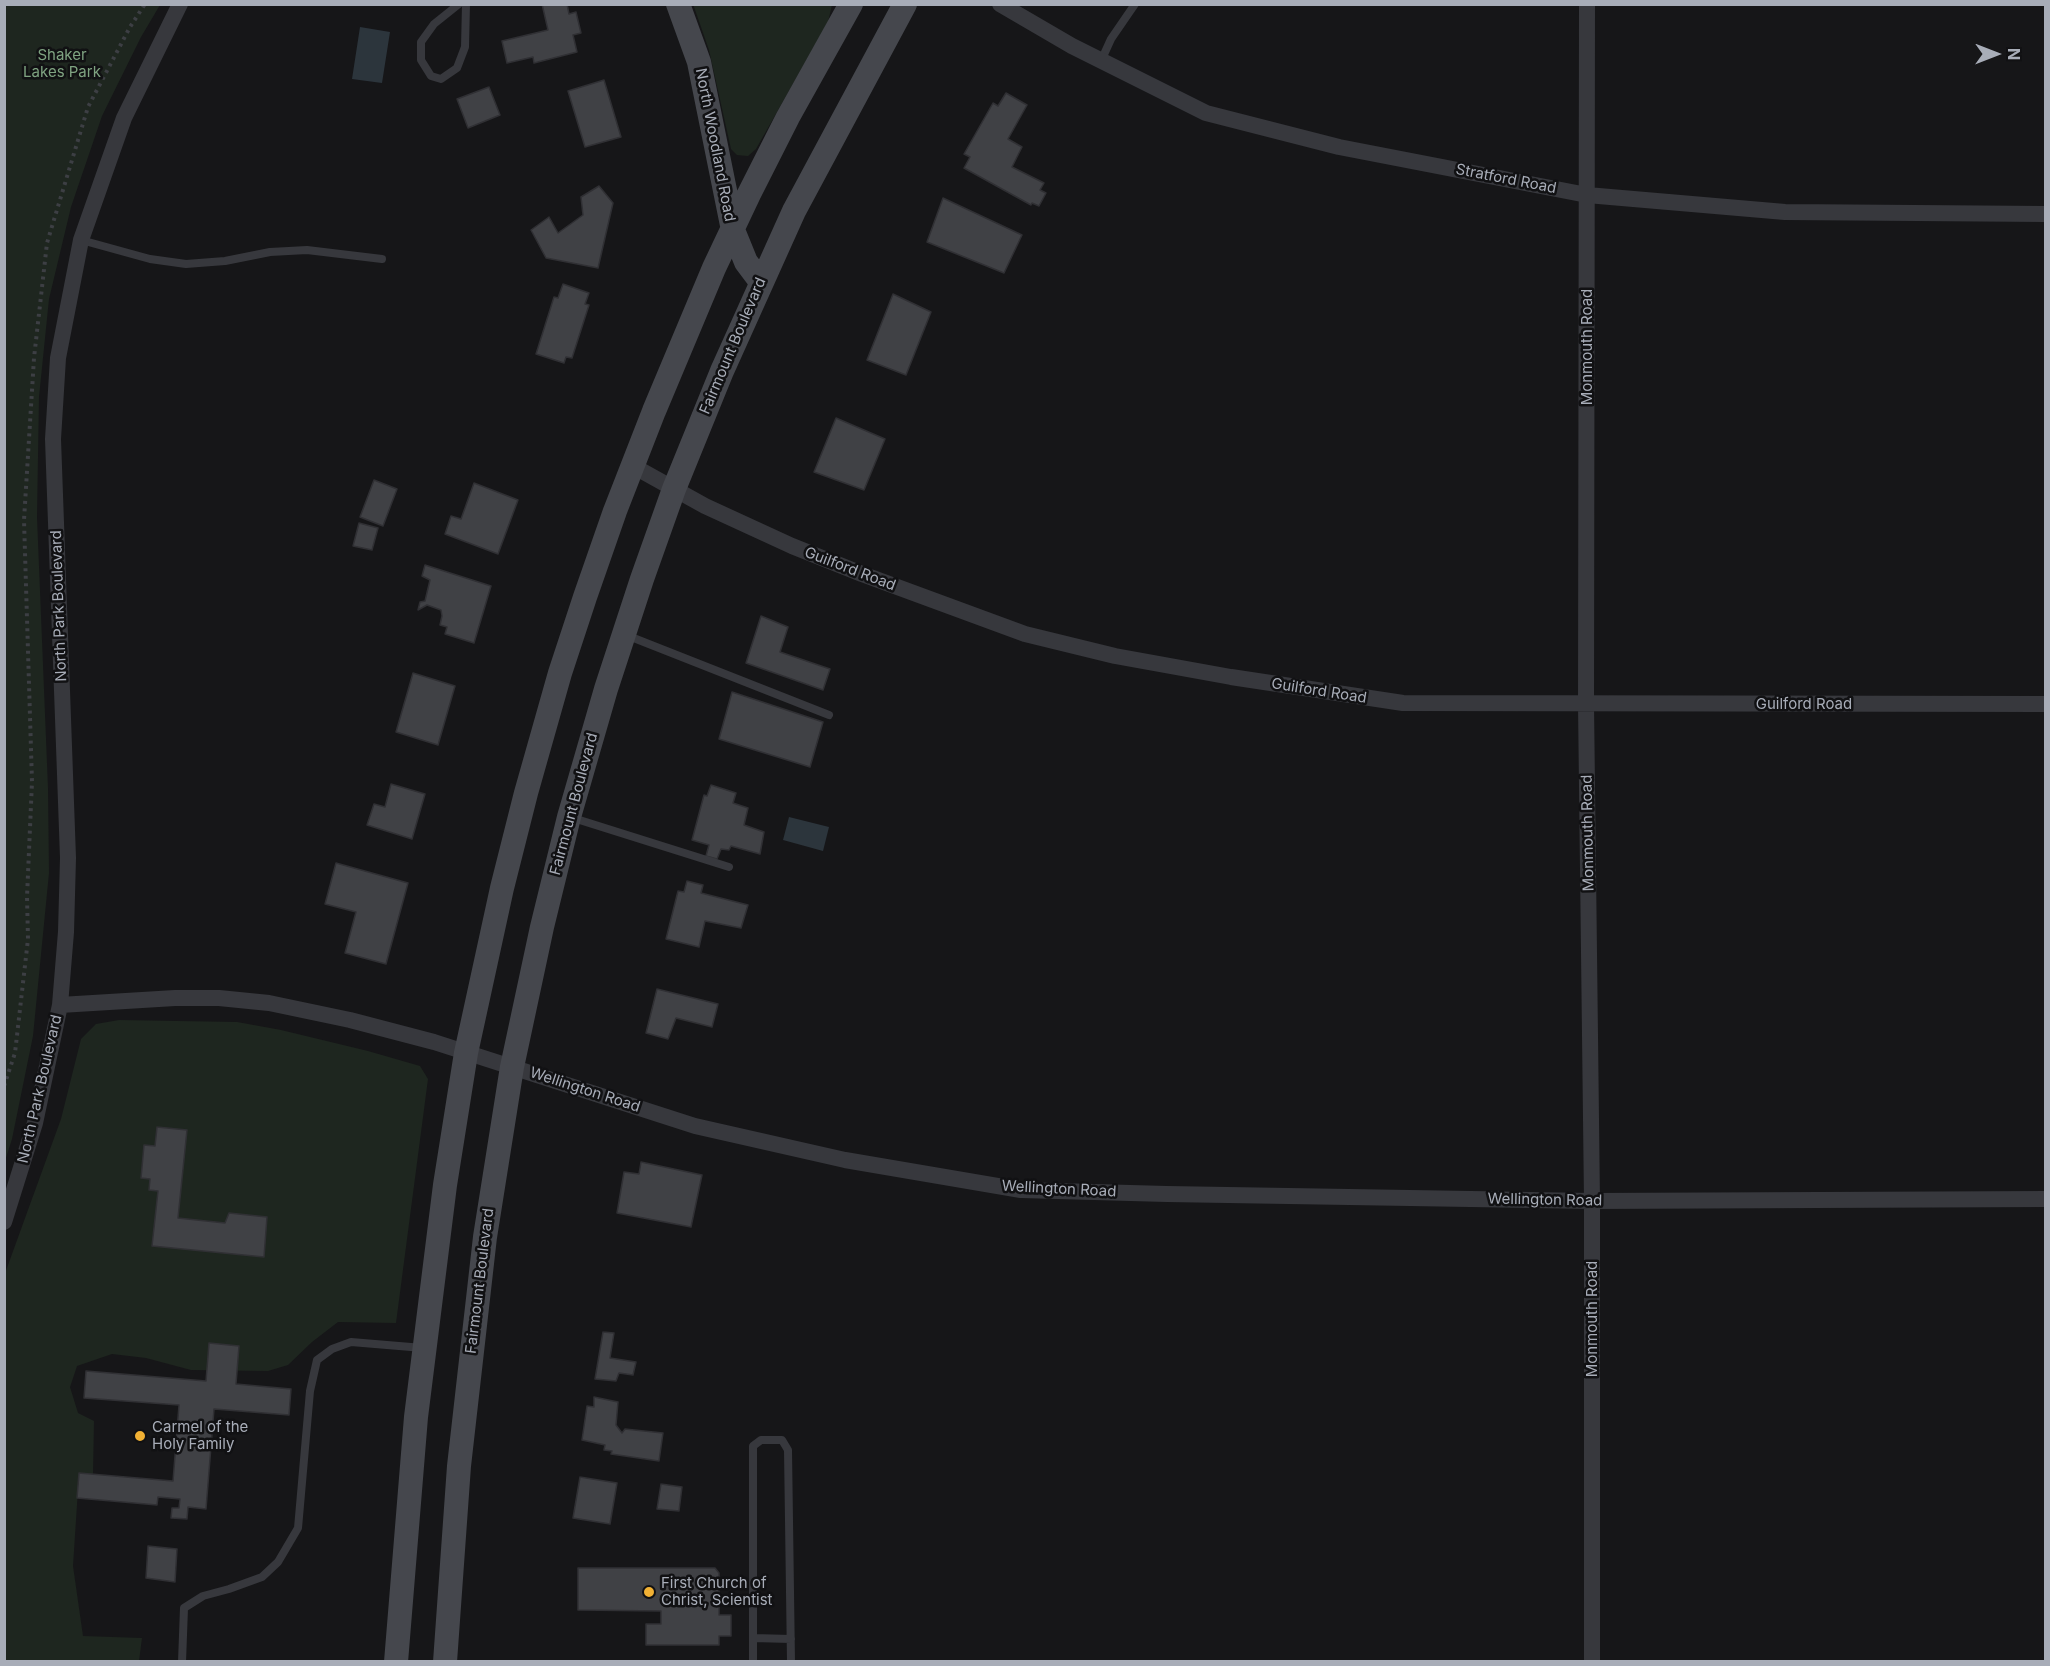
<!DOCTYPE html>
<style>
body{margin:0}
#map{position:relative;width:2050px;height:1666px;overflow:hidden;background:#161618;font-family:Inter,sans-serif}
canvas{display:block}
.frame{position:absolute;inset:0;border:6px solid #a8adb8;pointer-events:none}
.north{position:absolute;left:1966px;top:24px;width:60px;height:60px;-webkit-text-stroke:4px #111113;paint-order:stroke;rotate:90deg;font-size:16px;font-weight:700;line-height:24px;text-align:center;color:#a8adb8}
.north::after{content:'';display:block;margin:auto;width:21px;height:27px;background:#a8adb8;clip-path:polygon(50% 0,100% 100%,50% 72%,0 100%)}
</style>
<div id="map">
<canvas width="2050" height="1666"></canvas>
<div class="frame"></div>
<div class="north">N</div>
</div>
<script>
const ctx = document.querySelector('canvas').getContext('2d');
ctx.lineJoin = 'round';
function fillPath(path, color) { ctx.fillStyle = color; ctx.fill(path, 'evenodd'); }
const shape = rows => new Path2D(rows.map(r => 'M' + r).join(''));
function strokePath(path, color, width, dash) { ctx.strokeStyle = color; ctx.lineWidth = width; ctx.lineCap = dash ? 'butt' : 'round'; ctx.setLineDash(dash || []); ctx.stroke(path); }
function write(font, color, halo, rows, align = 'center') {
  ctx.font = font + ' Inter,sans-serif'; ctx.lineWidth = 5; ctx.setLineDash([]); ctx.textBaseline = 'middle'; ctx.strokeStyle = halo; ctx.fillStyle = color; for (const [text, x, y, turn = 0] of rows) {
    ctx.save(); ctx.translate(x, y); ctx.rotate((+turn || 0) * Math.PI / 180); ctx.textAlign = isNaN(turn) ? turn : align; if (halo) ctx.strokeText(text, 0, 0); ctx.fillText(text, 0, 0); ctx.restore();
  }
}
const green = shape([
 [5,4,160,5,141,37,102,116,71,207,49,299,39,397,37,517,48,788,49,873,33,1036,12,1139,5,1161],
 [693,4,832,5,828,22,756,149,748,156,737,155,731,149,709,50],
 [119,1020,237,1022,281,1030,368,1051,420,1066,428,1079,396,1323,338,1322,312,1342,288,1365,268,1371,191,1370,146,1358,112,1354,77,1366,70,1387,78,1413,94,1421,93,1475,79,1474,73,1566,83,1636,142,1638,139,1661,5,1661,4,1276,61,1119,81,1039,96,1024]
]);
const water = shape([
 [360,27,390,32,382,83,352,79],
 [789,817,829,827,823,851,783,840]
]);
const building = shape([
 [542,4,567,4,569,14,576,12,581,33,573,35,577,52,534,63,533,57,507,63,502,41,548,30,542,4],
 [604,80,621,137,585,147,568,91,604,80],
 [489,87,500,115,468,128,457,99,489,87],
 [1006,93,1027,105,1008,139,1022,147,1012,167,1044,183,1040,190,1046,193,1039,206,1032,203,1031,205,964,168,970,157,964,154,993,103,998,106,1006,93],
 [599,186,613,203,598,268,546,258,531,230,549,217,558,233,583,215,581,197,599,186],
 [943,198,1022,235,1004,273,927,242,943,198],
 [563,284,589,293,585,304,589,305,572,358,566,357,564,363,536,354,554,297,558,298,563,284],
 [893,294,931,312,906,375,867,360,893,294],
 [836,418,885,439,864,490,814,472,836,418],
 [374,480,397,489,383,526,360,517,374,480],
 [474,483,518,500,498,554,445,534,451,516,461,519,474,483],
 [359,523,378,528,372,550,353,546,359,523],
 [425,565,491,586,474,643,445,634,447,627,440,625,442,616,441,610,427,605,418,610,420,602,425,601,430,580,422,576,425,565],
 [761,616,788,627,780,652,830,669,823,690,746,663,761,616],
 [413,673,455,686,438,745,396,732,413,673],
 [732,692,823,722,810,767,719,739,732,692],
 [391,784,425,794,412,839,367,825,374,804,385,807,391,784],
 [711,785,736,793,733,803,748,808,744,825,764,832,760,854,731,846,729,850,721,849,717,859,706,856,709,845,692,840,704,795,707,796,711,785],
 [336,863,408,883,386,964,345,953,356,912,325,904,336,863],
 [687,881,703,885,701,893,748,905,741,928,705,921,699,947,666,939,678,891,684,892,687,881],
 [657,989,718,1004,712,1027,676,1018,668,1039,646,1033,657,989],
 [157,1127,187,1130,178,1218,225,1223,229,1213,267,1217,264,1257,152,1246,158,1191,149,1190,150,1179,141,1178,144,1145,155,1146,157,1127],
 [641,1162,702,1175,691,1227,617,1213,624,1172,639,1174,641,1162],
 [603,1332,614,1333,610,1358,636,1362,633,1375,619,1373,616,1381,595,1379,603,1332],
 [209,1343,239,1346,236,1384,291,1389,289,1415,214,1409,206,1509,188,1507,187,1519,171,1518,172,1508,179,1508,180,1499,158,1497,157,1505,77,1498,79,1473,173,1481,179,1405,84,1398,86,1371,206,1381,209,1343],
 [594,1397,618,1402,616,1425,622,1433,625,1429,663,1433,659,1461,611,1454,612,1451,604,1450,605,1445,582,1440,587,1406,594,1407,594,1397],
 [580,1477,617,1483,610,1524,573,1518,580,1477],
 [661,1484,682,1487,679,1511,657,1509,661,1484],
 [148,1546,177,1549,175,1582,146,1578,148,1546],
 [578,1568,715,1568,719,1573,719,1615,731,1615,731,1636,719,1636,719,1645,646,1645,646,1624,661,1624,661,1611,578,1610,578,1568]
]);
const path = shape([
 [4,1086,15,1053,28,939,27,897,32,782,24,520,34,358,47,243,88,107,130,27,145,4]
]);
const service = shape([
 [459,4,434,24,421,42,421,60,431,76,441,79,457,68,465,47,466,4],
 [1101,61,1111,39,1135,4],
 [81,240,150,259,186,264,225,261,270,252,307,250,382,259],
 [626,635,829,715],
 [570,817,729,867],
 [753,1638,791,1639],
 [182,1662,184,1608,203,1596,229,1589,262,1577,278,1562,298,1528,310,1391,317,1360,332,1349,351,1342,423,1348],
 [753,1662,753,1446,761,1440,782,1440,788,1450,791,1662]
]);
const minor = shape([
 [1000,4,1072,46,1206,113,1339,147,1587,195,1785,212,2046,214],
 [1587,4,1586,704,1592,1201,1592,1662],
 [633,466,705,506,792,546,862,574,1025,634,1115,656,1231,677,1403,703,2046,704],
 [60,1005,175,998,219,998,269,1003,350,1020,434,1042,695,1126,845,1160,1021,1190,1167,1194,1592,1201,2046,1199],
 [4,1222,35,1123,60,1005,66,932,68,858,53,439,58,358,81,240,124,118,180,4]
]);
const secondary = shape([
 [678,4,699,62,733,230,746,262,761,282],
 [396,1662,416,1417,445,1185,466,1053,502,888,526,793,560,673,585,597,615,511,654,411,714,268,749,194,788,117,851,4],
 [445,1662,459,1466,485,1237,512,1067,542,927,569,817,606,689,642,579,674,489,722,371,794,211,905,4]
]);
const markers = [
 [140,1436,6,"#f2b134"],
 [649,1592,6,"#f2b134"]
];
const parkNames = [
 ["Shaker",62,55],
 ["Lakes Park",62,72]
];
const streetNames = [
 ["North Woodland Road",715,145,79],
 ["Stratford Road",1506,179,11],
 ["Fairmount Boulevard",733,346,-67],
 ["Monmouth Road",1587,347,-90],
 ["Guilford Road",850,569,21],
 ["North Park Boulevard",59,606,-92],
 ["Guilford Road",1319,691,9],
 ["Guilford Road",1804,704],
 ["Fairmount Boulevard",574,804,-75],
 ["Monmouth Road",1588,833,-91],
 ["North Park Boulevard",40,1089,-77],
 ["Wellington Road",585,1090,18],
 ["Wellington Road",1059,1189,3],
 ["Wellington Road",1545,1200,1],
 ["Fairmount Boulevard",480,1281,-83],
 ["Monmouth Road",1592,1319,-90]
];
const poiNames = [
 ["Carmel of the",152,1427],
 ["Holy Family",152,1444],
 ["First Church of",661,1583],
 ["Christ, Scientist",661,1600]
];
fillPath(green, '#1e261f');
fillPath(water, '#2c353c');
fillPath(building, '#404145');
strokePath(building, '#303034', 1.5);
strokePath(path, '#3d3f44', 4, [3, 4.5]);
strokePath(service, '#37383d', 8);
strokePath(minor, '#37383d', 16);
strokePath(secondary, '#45474d', 24);
for (const [x, y, r, color] of markers) { const dot = new Path2D(); dot.arc(x, y, r, 0, 2 * Math.PI); ctx.fillStyle = color; ctx.fill(dot); strokePath(dot, '#111113', 2); }
write('15px', '#7fa381', '#111113', parkNames);
write('15px', '#a8adb8', '#111113', streetNames);
write('15px', '#a8adb8', '#111113', poiNames, 'left');
</script>
